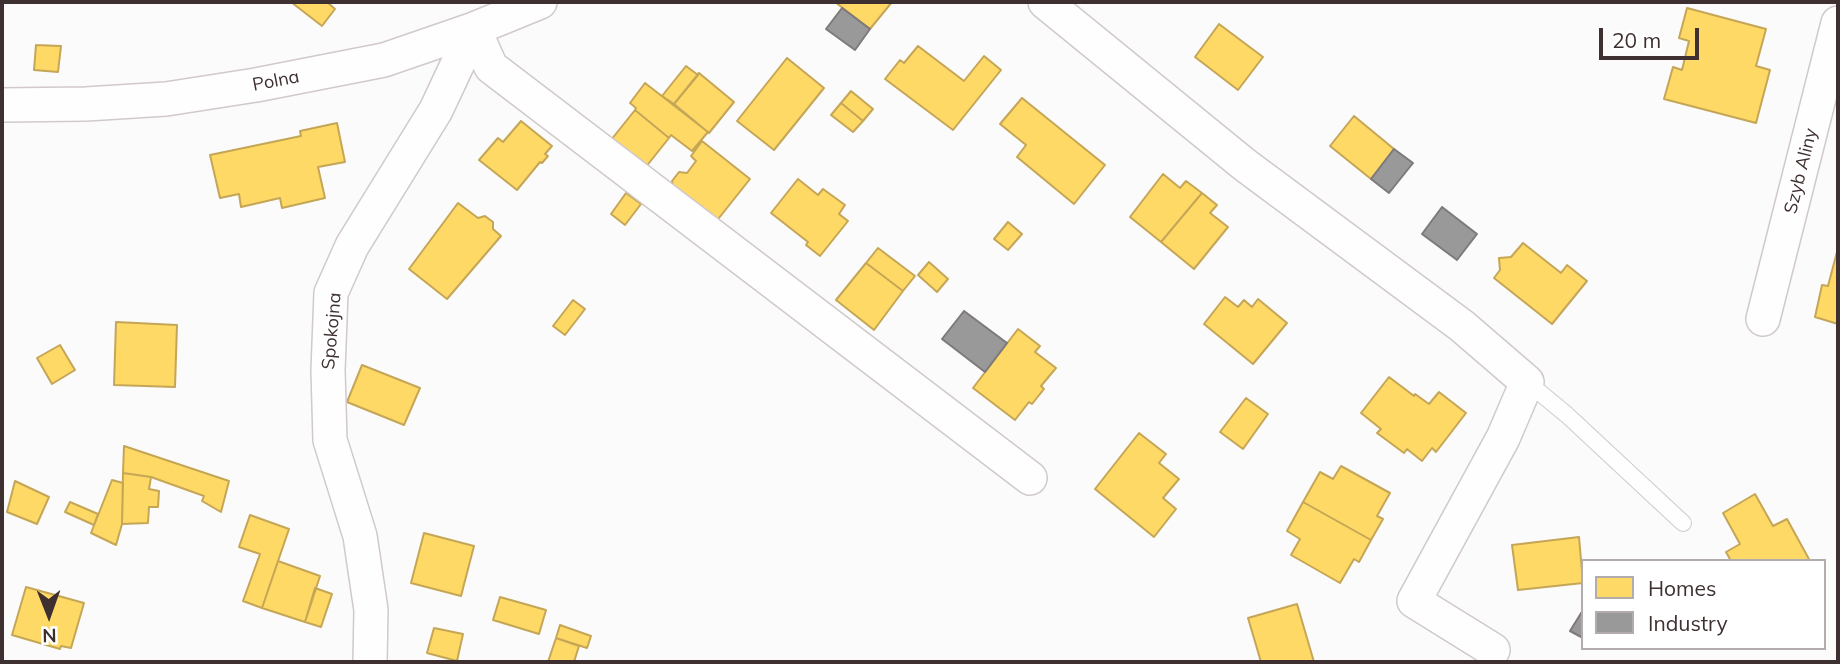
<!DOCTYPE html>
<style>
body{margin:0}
#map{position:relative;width:1840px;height:664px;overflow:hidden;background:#fbfbfb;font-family:Mulish,sans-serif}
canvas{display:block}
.frame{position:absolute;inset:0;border:4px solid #3e2f30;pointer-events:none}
.legend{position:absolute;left:1581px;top:559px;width:245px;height:91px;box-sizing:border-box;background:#fff;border:2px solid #b2acac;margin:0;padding:9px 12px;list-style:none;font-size:21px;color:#3e2f30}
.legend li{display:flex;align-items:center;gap:14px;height:35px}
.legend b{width:35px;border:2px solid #b2acac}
.north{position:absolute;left:14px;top:580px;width:70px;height:70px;-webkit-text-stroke:5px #fff;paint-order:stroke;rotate:179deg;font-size:19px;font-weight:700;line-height:28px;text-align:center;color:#3e2f30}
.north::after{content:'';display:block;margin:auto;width:24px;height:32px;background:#3e2f30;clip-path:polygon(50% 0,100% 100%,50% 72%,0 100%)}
.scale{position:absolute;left:1599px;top:28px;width:100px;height:32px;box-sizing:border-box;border:4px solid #3e2f30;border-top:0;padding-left:9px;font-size:21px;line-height:24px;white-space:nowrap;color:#3e2f30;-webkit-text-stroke:5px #fff;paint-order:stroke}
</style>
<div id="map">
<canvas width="1840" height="664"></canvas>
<div class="frame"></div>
<ul class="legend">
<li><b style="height:19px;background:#ffd966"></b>Homes</li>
<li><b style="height:19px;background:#999"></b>Industry</li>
</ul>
<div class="north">N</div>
<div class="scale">20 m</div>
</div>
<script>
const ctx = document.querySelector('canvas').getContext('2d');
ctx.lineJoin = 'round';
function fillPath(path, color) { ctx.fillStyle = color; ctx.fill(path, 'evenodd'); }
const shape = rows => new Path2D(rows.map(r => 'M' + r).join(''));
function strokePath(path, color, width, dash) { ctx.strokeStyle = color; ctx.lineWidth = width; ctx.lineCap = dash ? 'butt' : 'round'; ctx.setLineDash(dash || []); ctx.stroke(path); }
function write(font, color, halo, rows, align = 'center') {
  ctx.font = font + ' Mulish,sans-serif'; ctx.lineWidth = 7; ctx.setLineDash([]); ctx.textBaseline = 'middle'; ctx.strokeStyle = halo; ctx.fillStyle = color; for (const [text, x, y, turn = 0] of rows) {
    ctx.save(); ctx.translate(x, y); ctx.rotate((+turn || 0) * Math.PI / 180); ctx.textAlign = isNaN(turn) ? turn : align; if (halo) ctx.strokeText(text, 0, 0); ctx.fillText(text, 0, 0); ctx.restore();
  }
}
const homes = shape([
 [291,2,327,2,335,9,322,26,291,2],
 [835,2,892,2,870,29,835,2],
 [1687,8,1766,29,1756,66,1770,70,1756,123,1664,99,1673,67,1682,70,1689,41,1679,38,1687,8],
 [1219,24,1263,57,1238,90,1195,57,1219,24],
 [36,45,61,46,58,72,34,70,36,45],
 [918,46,964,81,984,56,1001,70,953,130,885,79,900,60,904,63,918,46],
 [787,58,824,88,774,150,737,121,787,58],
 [686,66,698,75,674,104,662,96,686,66],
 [699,73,734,102,709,133,674,104,699,73],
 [645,83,708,132,692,151,671,135,669,138,635,110,636,108,630,103,645,83],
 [851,91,873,109,863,121,841,103,851,91],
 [1022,98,1105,165,1074,204,1017,157,1026,145,1000,124,1022,98],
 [841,103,863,121,853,132,831,115,841,103],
 [635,110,669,138,645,168,611,140,635,110],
 [1354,116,1394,149,1371,179,1330,146,1354,116],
 [521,121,552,146,545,154,548,156,542,163,540,162,517,190,479,160,498,138,503,142,521,121],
 [337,123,345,162,318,167,325,198,282,208,280,198,241,207,239,194,220,198,210,155,301,136,300,131,337,123],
 [702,141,750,179,715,223,674,191,672,181,679,172,687,173,696,161,691,156,702,141],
 [1163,174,1180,188,1186,181,1202,193,1161,242,1130,217,1163,174],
 [798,179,818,195,823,189,845,205,839,214,848,221,820,256,806,245,808,242,771,213,798,179],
 [626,193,641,204,625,225,611,214,626,193],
 [1202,193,1217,205,1210,213,1228,227,1194,269,1161,242,1202,193],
 [458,203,478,218,485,216,493,222,493,229,501,236,447,299,409,269,458,203],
 [1008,222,1022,234,1008,250,994,239,1008,222],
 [1523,243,1561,273,1567,265,1587,281,1552,324,1494,278,1500,270,1499,258,1511,257,1523,243],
 [878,248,915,276,903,291,866,263,878,248],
 [1838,248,1838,324,1815,317,1822,285,1828,286,1838,248],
 [929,262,948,279,937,292,918,275,929,262],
 [866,263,903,291,874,330,836,300,866,263],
 [1225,297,1238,307,1244,300,1252,307,1258,299,1287,323,1253,364,1204,324,1225,297],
 [573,300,585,309,565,335,553,326,573,300],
 [116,322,177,325,175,387,114,385,116,322],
 [1018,329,1040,346,1035,352,1056,368,1041,386,1044,389,1032,404,1029,402,1015,420,973,388,1018,329],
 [60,345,75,370,52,384,37,358,60,345],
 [362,365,420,388,404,425,347,402,362,365],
 [1389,377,1414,396,1415,394,1429,404,1439,392,1466,413,1436,452,1432,448,1422,461,1407,449,1404,453,1377,433,1381,429,1361,413,1389,377],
 [1246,398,1268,414,1243,449,1220,432,1246,398],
 [1139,433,1166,454,1159,463,1179,479,1163,498,1176,509,1154,537,1095,489,1139,433],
 [124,446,229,481,221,512,202,501,204,496,151,477,123,473,124,446],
 [1341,466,1390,493,1377,516,1383,519,1371,540,1303,502,1320,472,1333,479,1341,466],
 [123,473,151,477,149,489,159,491,158,507,149,507,148,523,122,524,123,473],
 [112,480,123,483,122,524,116,545,91,533,112,480],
 [15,481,49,497,37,524,7,512,15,481],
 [1755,494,1773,526,1787,519,1810,561,1731,561,1726,552,1740,544,1723,513,1755,494],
 [70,502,98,514,94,525,65,512,70,502],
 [1303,502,1371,540,1359,562,1354,559,1340,583,1291,555,1300,539,1287,531,1303,502],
 [250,515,289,529,262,608,243,601,260,554,239,547,250,515],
 [424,533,474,546,461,596,411,583,424,533],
 [1579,537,1583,583,1518,590,1512,545,1579,537],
 [278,561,320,576,305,622,262,608,278,561],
 [26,587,84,603,71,648,61,646,60,649,12,635,26,587],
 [315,588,332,594,321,627,305,622,315,588],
 [500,597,546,610,539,634,493,620,500,597],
 [1297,604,1314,662,1261,662,1248,618,1297,604],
 [560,625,591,636,587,648,556,638,560,625],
 [434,628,463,634,457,661,427,653,434,628],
 [556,638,579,646,574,662,548,662,556,638]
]);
const industry = shape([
 [842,8,870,29,855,50,826,29,842,8],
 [1394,149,1413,163,1389,193,1371,179,1394,149],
 [1442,207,1477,234,1457,260,1422,234,1442,207],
 [964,311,1007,343,985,372,942,339,964,311],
 [1583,610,1583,638,1570,631,1583,610]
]);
const lane = shape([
 [1527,382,1567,415,1683,523]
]);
const street = shape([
 [1045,2,1245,165,1462,326,1527,382,1503,438,1414,601,1493,650],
 [474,29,491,67,1030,478],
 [2,105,86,104,166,99,256,85,384,60,474,29,540,2],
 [1763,319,1838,23],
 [370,662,371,610,360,536,330,440,328,370,331,293,352,246,436,110,474,29]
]);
const streetNames = [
 ["Polna",276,81,-11],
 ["Szyb Aliny",1801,171,-76],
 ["Spokojna",332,331,-85]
];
fillPath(homes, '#ffd966');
strokePath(homes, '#c5a656', 2);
fillPath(industry, '#999');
strokePath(industry, '#7e797a', 2);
strokePath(lane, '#d1c9ca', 18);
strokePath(street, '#d1c9ca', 36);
strokePath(lane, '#fefefe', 16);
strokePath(street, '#fefefe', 33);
write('18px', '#3e2f30', '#fff', streetNames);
</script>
